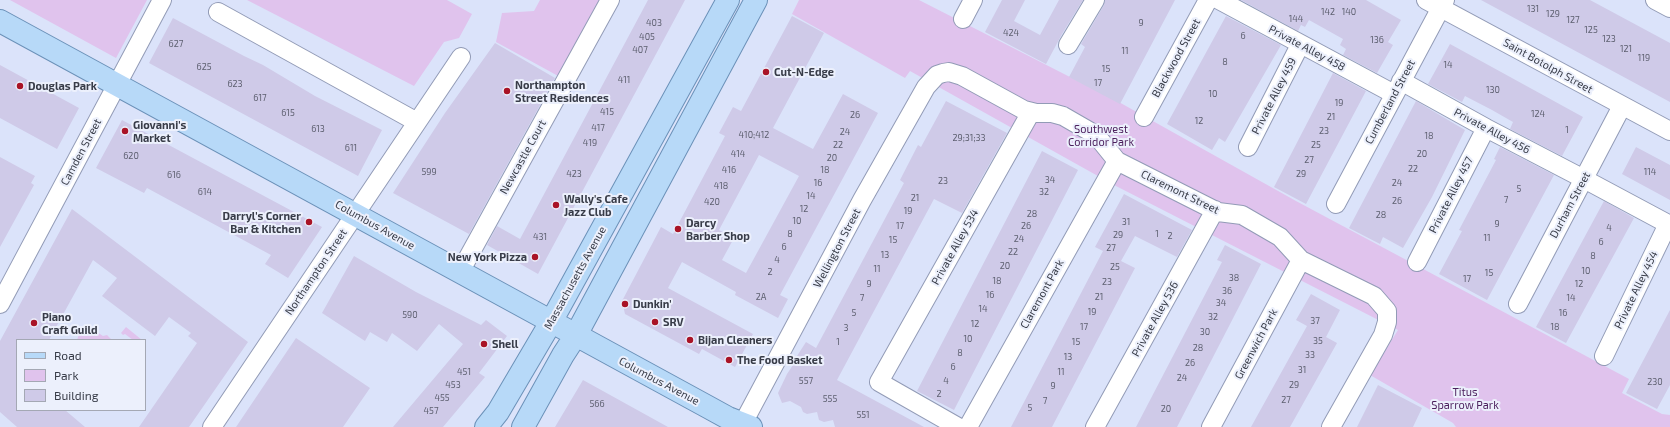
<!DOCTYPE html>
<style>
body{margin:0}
#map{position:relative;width:1670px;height:427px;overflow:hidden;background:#dbe3fa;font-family:"Exo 2",sans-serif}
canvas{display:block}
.legend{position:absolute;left:16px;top:339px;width:130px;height:72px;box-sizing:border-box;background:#ecf0fc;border:1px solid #a4a8b4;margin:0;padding:5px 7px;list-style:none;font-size:12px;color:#383c48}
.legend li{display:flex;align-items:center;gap:8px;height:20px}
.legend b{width:20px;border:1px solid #a4a8b4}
</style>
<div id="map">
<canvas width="1670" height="427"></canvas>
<ul class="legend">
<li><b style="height:5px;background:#b7d9f8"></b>Road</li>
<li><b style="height:11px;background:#e0c3ed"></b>Park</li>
<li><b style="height:11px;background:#cfcae8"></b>Building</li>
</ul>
</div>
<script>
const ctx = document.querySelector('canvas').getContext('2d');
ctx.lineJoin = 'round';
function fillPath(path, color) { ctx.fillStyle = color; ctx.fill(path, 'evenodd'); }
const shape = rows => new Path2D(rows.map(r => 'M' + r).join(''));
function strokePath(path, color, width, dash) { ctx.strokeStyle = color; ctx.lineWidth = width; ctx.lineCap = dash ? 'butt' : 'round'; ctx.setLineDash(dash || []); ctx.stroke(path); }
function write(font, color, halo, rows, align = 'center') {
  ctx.font = font + ' "Exo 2",sans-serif'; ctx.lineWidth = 4; ctx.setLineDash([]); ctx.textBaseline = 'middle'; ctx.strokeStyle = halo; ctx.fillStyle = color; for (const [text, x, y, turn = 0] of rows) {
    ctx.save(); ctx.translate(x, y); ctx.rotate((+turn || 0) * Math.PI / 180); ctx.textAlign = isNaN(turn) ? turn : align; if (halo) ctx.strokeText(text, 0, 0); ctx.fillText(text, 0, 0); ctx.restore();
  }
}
const green = shape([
 [10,0,147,0,116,58],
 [247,0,447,0,472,14,459,38,444,42,414,86],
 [540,0,603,0,560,77,496,42,502,13,534,11],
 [799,0,919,0,1117,101,1296,201,1629,379,1622,393,1662,414,1670,415,1670,427,1456,427,1453,423,1370,375,1398,330,1114,185,910,71,905,78,792,14],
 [126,327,142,340,133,340,125,334,123,335,121,333],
 [82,328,86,328,93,333,94,330,103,336,107,335,112,340,77,340,80,331]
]);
const building = shape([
 [648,0,685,0,538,274,487,245,497,226,520,239],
 [1002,0,1025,0,1014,21,1040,35,1059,0,1083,0,1062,34,1046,64,985,32],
 [1105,0,1175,0,1120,104,1069,77,1085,47,1081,44,1104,5],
 [1241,0,1366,0,1401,20,1388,42,1393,45,1377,73,1343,55,1346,49,1340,45,1343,39,1309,20,1305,27,1301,25,1298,31],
 [1481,0,1590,0,1670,43,1670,102],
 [792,16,824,33,773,128,813,149,843,94,878,113,780,295,788,299,778,318,735,295,736,292,682,262,668,288,753,334,735,367,702,349,699,354,625,314,622,301,661,227,673,234,725,136,719,133,733,107,741,111],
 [759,155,799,176,746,273,722,260,734,238,719,230],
 [1226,16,1281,45,1225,142,1219,138,1212,150,1167,124],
 [173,18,244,56,263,65,315,96,382,130,358,176,149,63],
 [495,43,555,78,469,234,393,193,445,113],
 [1450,44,1583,117,1562,156,1510,129,1513,122,1492,110,1465,96,1462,102,1428,84],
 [0,65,79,108,57,149,0,118],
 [1333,73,1366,91,1306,204,1274,187],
 [946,101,1007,133,962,213,934,199,837,380,924,427,835,427,833,420,824,422,819,420,817,412,807,414,803,412,801,407,790,401,782,403,778,393,787,374,797,359,797,356,806,342,816,348,904,183,900,180,918,145,921,147],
 [1416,101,1465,130,1432,197,1403,248,1383,237,1380,244,1349,228],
 [122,120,322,227,288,278,265,264,271,255,147,188,144,193,96,168],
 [1500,147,1554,175,1487,300,1439,274,1462,231,1459,230,1496,160,1494,159],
 [1636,147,1670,165,1670,200,1622,174],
 [1042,151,1078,170,954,410,917,391],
 [0,157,35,176,31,183,34,185,0,247],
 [1124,194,1192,230,1177,257,1135,236,1121,261,1135,268,1052,427,1011,427,1103,251,1095,247],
 [1604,201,1634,218,1566,343,1536,327],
 [72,209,248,342,189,427,139,427,197,343,188,336,191,333,169,317,155,336,102,296,117,278,93,260,49,340,17,340,17,410,65,410,85,427,17,427,0,412,0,341],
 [1225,245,1261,264,1177,427,1136,427,1222,262,1217,260],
 [354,256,416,292,481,325,486,320,507,336,479,373,485,377,443,427,393,427,463,344,439,324,417,351,392,333,387,342,370,332,365,341,322,313],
 [1311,294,1340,310,1326,337,1337,343,1290,427,1251,427,1307,326,1296,320],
 [1670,310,1670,385,1657,409,1626,393],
 [296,338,370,388,343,427,236,427],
 [583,380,668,427,555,427],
 [1378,385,1422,408,1413,427,1357,427]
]);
const minor = shape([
 [1219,0,1394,94],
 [1426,0,1670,131],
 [1655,0,1670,8],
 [218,12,417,122],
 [963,19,973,0],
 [1068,45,1095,0],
 [1401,81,1486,128,1584,179,1668,224,1604,356],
 [1144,117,1208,0],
 [1248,147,1300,45],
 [1336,204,1445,0],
 [1417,262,1486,128],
 [460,272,610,0],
 [0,304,162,0],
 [1518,304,1622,106],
 [212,427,461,57],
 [741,427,862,200,926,87,937,75,943,73,949,72,962,76,1024,110,1036,113,1052,113,1063,116,1096,135,1117,161,1218,212,1242,215,1280,237,1301,260,1374,296,1387,311,1387,322,1383,335,1331,427],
 [958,427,879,382,1031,112],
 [968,427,1117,161],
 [1095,427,1215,210],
 [1211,427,1301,260]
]);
const major = shape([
 [0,21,708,407,728,418,751,427],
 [486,427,498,412,551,322,728,0],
 [523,427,563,355,576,335,756,0]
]);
const markers = [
 [766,72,4,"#a91326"],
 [20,86,4,"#a91326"],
 [507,91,4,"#a91326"],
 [125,131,4,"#a91326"],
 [556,205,4,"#a91326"],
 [309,222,4,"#a91326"],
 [678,229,4,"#a91326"],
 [535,257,4,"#a91326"],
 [625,304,4,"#a91326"],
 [655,322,4,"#a91326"],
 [34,323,4,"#a91326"],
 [690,340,4,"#a91326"],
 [484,344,4,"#a91326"],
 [729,360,4,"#a91326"]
];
const numberNames = [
 ["131",1533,9],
 ["142",1328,12],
 ["140",1349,12],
 ["129",1553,14],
 ["144",1296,19],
 ["127",1573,20],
 ["403",654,23],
 ["9",1141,23],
 ["125",1591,30],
 ["424",1011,33],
 ["6",1243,36],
 ["405",647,37],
 ["123",1609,39],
 ["136",1377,40],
 ["627",176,44],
 ["121",1626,49],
 ["407",640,50],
 ["11",1125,51],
 ["119",1644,58],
 ["8",1225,62],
 ["14",1448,65],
 ["625",204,67],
 ["15",1106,69],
 ["411",624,80],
 ["17",1098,83],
 ["623",235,84],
 ["130",1493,90],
 ["10",1213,94],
 ["617",260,98],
 ["19",1339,103],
 ["415",607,112],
 ["615",288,113],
 ["124",1538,114],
 ["26",855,115],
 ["21",1331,117],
 ["12",1199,121],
 ["417",598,128],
 ["613",318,129],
 ["1",1567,130],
 ["23",1324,131],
 ["24",845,132],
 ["410;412",754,135],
 ["18",1429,136],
 ["29;31;33",969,138],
 ["419",590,143],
 ["22",838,145],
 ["25",1316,145],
 ["611",351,148],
 ["414",738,154],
 ["20",1422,154],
 ["620",131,156],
 ["20",832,158],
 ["27",1309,160],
 ["22",1413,169],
 ["416",729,170],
 ["18",825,170],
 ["599",429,172],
 ["114",1650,172],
 ["423",574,174],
 ["29",1301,174],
 ["616",174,175],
 ["34",1050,180],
 ["23",943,181],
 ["16",818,183],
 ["24",1397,183],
 ["418",721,186],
 ["5",1519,189],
 ["614",205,192],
 ["32",1044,192],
 ["14",811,196],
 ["21",915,198],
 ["7",1506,200],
 ["26",1397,201],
 ["420",712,202],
 ["12",804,209],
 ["19",908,211],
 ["28",1032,214],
 ["28",1381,215],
 ["10",797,221],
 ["31",1126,222],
 ["9",1497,224],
 ["17",900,226],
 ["26",1026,226],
 ["4",1609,228],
 ["8",790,234],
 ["1",1157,234],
 ["29",1118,235],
 ["2",1170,236],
 ["431",540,237],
 ["11",1487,238],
 ["24",1019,239],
 ["15",893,240],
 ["6",1601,242],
 ["6",784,247],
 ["27",1111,248],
 ["22",1013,252],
 ["13",885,255],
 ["8",1593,256],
 ["4",777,260],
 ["20",1005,266],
 ["25",1115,267],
 ["11",877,269],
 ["10",1586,271],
 ["2",770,272],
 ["15",1489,273],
 ["38",1234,278],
 ["17",1467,279],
 ["18",997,281],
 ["23",1107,282],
 ["9",869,284],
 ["12",1579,284],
 ["36",1227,291],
 ["16",990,295],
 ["2A",761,297],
 ["21",1099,297],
 ["7",862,298],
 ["14",1571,298],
 ["34",1221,303],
 ["14",983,309],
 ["19",1092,312],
 ["5",854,313],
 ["16",1563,313],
 ["590",410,315],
 ["32",1213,317],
 ["37",1315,321],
 ["12",975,324],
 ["17",1084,327],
 ["18",1555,327],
 ["3",846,328],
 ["30",1205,332],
 ["10",968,339],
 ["35",1318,341],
 ["1",838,342],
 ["15",1076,342],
 ["28",1198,348],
 ["8",960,353],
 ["33",1310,355],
 ["13",1068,357],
 ["26",1190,363],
 ["6",953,367],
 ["31",1302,370],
 ["451",464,372],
 ["11",1061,372],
 ["24",1182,378],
 ["557",806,381],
 ["4",946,381],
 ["230",1655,382],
 ["453",453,385],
 ["29",1294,385],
 ["9",1053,386],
 ["2",939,394],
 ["455",442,398],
 ["555",830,399],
 ["27",1286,400],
 ["7",1045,401],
 ["566",597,404],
 ["5",1030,408],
 ["20",1166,409],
 ["457",431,411],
 ["551",863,415]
];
const streetNames = [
 ["Private Alley 458",1307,48,28],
 ["Blackwood Street",1176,58,-61],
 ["Saint Botolph Street",1548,66,29],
 ["Private Alley 459",1274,96,-63],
 ["Cumberland Street",1390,102,-62],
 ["Private Alley 456",1492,131,28],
 ["Camden Street",81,152,-62],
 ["Newcastle Court",523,157,-61],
 ["Claremont Street",1180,192,26],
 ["Private Alley 457",1451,195,-63],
 ["Durham Street",1570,205,-62],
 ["Columbus Avenue",375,225,29],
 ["Private Alley 534",955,247,-61],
 ["Wellington Street",837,248,-62],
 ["Northampton Street",316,272,-56],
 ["Massachusetts Avenue",575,278,-61],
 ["Private Alley 454",1636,290,-64],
 ["Claremont Park",1042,294,-61],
 ["Private Alley 536",1155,319,-61],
 ["Greenwich Park",1256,344,-62],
 ["Columbus Avenue",659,381,28]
];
const poiNames = [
 ["Cut-N-Edge",774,72],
 ["Northampton",515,85],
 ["Street Residences",515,98],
 ["Douglas Park",28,86],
 ["Giovanni's",133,125],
 ["Market",133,138],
 ["Wally's Cafe",564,199],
 ["Jazz Club",564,212],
 ["Darryl's Corner",301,216,"right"],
 ["Bar & Kitchen",301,229,"right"],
 ["Darcy",686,223],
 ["Barber Shop",686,236],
 ["New York Pizza",527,257,"right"],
 ["Dunkin'",633,304],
 ["Piano",42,317],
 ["Craft Guild",42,330],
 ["SRV",663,322],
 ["Bijan Cleaners",698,340],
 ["Shell",492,344],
 ["The Food Basket",737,360]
];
const parkNames = [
 ["Southwest",1101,129],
 ["Corridor Park",1101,142],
 ["Titus",1465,392],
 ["Sparrow Park",1465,405]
];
fillPath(green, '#e0c3ed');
fillPath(building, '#cfcae8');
strokePath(minor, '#929bb6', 20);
strokePath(major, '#6b91b8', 24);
strokePath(minor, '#fff', 18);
strokePath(major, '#b7d9f8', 22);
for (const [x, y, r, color] of markers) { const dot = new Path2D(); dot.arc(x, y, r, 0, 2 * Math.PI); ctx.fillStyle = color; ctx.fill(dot); strokePath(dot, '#ecf0fc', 1.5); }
write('9px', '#5e6070', null, numberNames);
write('11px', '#383c48', '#ecf0fc', streetNames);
write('bold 11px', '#383c48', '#ecf0fc', poiNames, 'left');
write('11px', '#4b1f5c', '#ecf0fc', parkNames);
</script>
